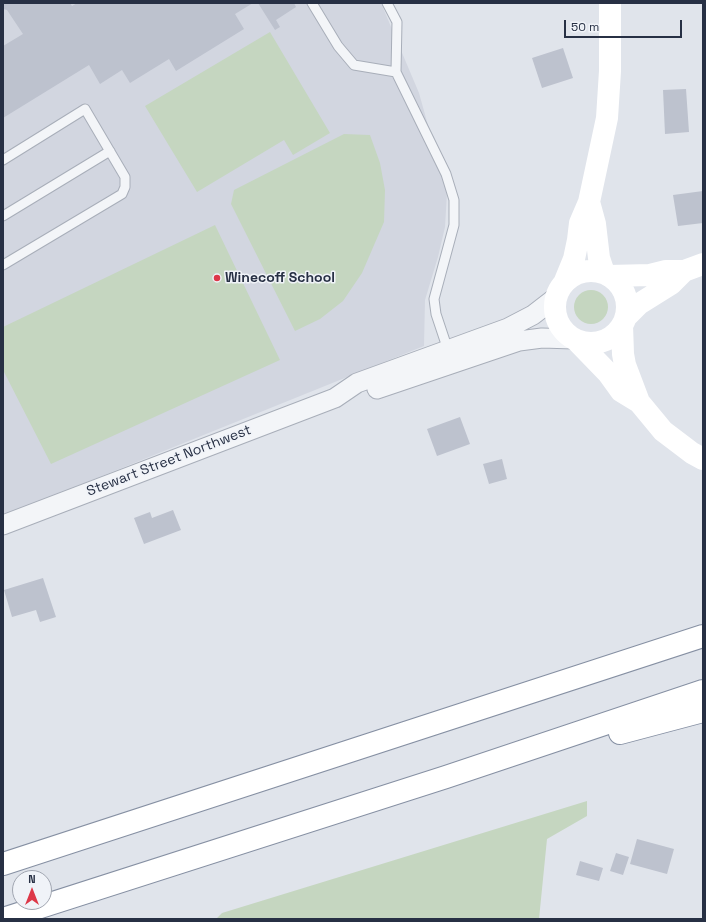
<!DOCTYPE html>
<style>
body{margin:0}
#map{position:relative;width:706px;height:922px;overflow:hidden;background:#e0e4eb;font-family:"Space Grotesk",sans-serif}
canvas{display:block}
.frame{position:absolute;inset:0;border:4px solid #273044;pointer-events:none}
.north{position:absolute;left:12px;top:870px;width:40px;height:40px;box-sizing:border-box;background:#f0f3f8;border:1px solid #a0a5b0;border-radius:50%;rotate:0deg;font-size:11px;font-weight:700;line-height:16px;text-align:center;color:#273044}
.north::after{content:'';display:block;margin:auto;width:14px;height:18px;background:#dd3848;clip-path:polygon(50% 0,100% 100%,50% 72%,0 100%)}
.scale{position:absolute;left:564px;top:20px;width:118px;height:18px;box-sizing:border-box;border:2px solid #273044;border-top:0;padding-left:5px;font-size:12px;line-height:14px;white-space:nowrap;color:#273044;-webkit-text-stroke:3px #f0f3f8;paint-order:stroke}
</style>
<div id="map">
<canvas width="706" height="922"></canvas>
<div class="frame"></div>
<div class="north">N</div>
<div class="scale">50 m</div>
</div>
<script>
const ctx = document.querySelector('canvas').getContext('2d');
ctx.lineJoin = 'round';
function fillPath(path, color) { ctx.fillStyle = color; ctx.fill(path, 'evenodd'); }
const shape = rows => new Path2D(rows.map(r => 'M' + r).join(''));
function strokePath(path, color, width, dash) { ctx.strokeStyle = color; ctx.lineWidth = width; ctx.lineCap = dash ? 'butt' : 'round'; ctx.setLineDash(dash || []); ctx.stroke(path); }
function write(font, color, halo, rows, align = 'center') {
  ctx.font = font + ' "Space Grotesk",sans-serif'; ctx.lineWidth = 3; ctx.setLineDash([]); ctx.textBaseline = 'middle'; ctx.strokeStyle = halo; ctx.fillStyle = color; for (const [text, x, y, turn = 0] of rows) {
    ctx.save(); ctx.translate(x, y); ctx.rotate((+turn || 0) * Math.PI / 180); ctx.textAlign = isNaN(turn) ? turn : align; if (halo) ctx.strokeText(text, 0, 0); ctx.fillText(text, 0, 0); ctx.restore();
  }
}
const built = shape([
 [3,3,381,3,419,93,447,193,445,227,438,257,425,300,424,346,3,516]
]);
const green = shape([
 [270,32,330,133,293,155,284,140,197,192,145,106],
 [344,134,370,135,380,163,385,190,384,222,362,273,343,301,320,319,295,331,231,204,234,190],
 [215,225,280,360,51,464,3,370,3,327],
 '574 307a17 17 0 1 1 34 0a17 17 0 1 1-34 0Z',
 [587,801,587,816,547,839,539,919,216,919,222,913]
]);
const building = shape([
 [3,3,70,3,72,6,77,3,253,3,235,14,244,29,176,71,169,59,130,83,122,70,100,84,89,65,3,118,3,46,23,34,7,10,3,9],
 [258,3,294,3,296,7,276,20,280,27,275,30],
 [563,48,573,78,542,88,532,58],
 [686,89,689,132,665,134,663,90],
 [703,191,703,223,678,226,673,195],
 [460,417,470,444,437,456,427,429],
 [502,459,507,479,489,484,483,464],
 [173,510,181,530,144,544,134,518,150,512,152,518],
 [43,578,56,617,40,622,36,610,12,617,4,590],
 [637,839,674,849,667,874,630,864],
 [616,853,629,857,623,875,610,871],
 [580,861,603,868,599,881,576,875]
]);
const lane = shape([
 [312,3,338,46,354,65,396,72],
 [387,3,397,22,396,72,446,174,454,200,454,225,434,299,436,314,448,350],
 [3,160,85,109,125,177,125,187,122,194,3,265],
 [3,216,110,151]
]);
const street = shape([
 [377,389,519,341,542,338,573,339],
 [3,525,335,398,357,383,508,328,533,315,555,298]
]);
const secondary = shape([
 [589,202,595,224,599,258,604,273],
 '555 307a36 36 0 1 1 72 0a36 36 0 1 1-72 0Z',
 [609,276,650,275,666,271,684,271,703,264],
 [565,281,574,259,578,240,580,223,589,202,607,118,610,71,610,3],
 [626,317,639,304,671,284,684,271],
 [622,325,623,354,625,365,639,402],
 [577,341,608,373,621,391,639,402,663,431,692,453,703,459]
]);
const highway = shape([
 [620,733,703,711],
 [3,864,703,636],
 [3,919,446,777,703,691]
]);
const markers = [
 [217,278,4,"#dd3848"]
];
const poiNames = [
 ["Winecoff School",225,278]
];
const streetNames = [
 ["Stewart Street Northwest",169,461,-21]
];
fillPath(built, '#d2d6e0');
fillPath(green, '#c5d6c0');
fillPath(building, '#bdc2ce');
strokePath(lane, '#a8aeb9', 11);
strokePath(street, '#a8aeb9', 21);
strokePath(highway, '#8690a3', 24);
strokePath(lane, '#f3f5f8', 9);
strokePath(street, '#f3f5f8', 19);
strokePath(secondary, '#fff', 22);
strokePath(highway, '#fff', 22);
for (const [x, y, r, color] of markers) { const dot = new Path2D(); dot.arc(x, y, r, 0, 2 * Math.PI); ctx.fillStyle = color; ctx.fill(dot); strokePath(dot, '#f0f3f8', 1.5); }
write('bold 14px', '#273044', '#f0f3f8', poiNames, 'left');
write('14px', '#273044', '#f0f3f8', streetNames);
</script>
